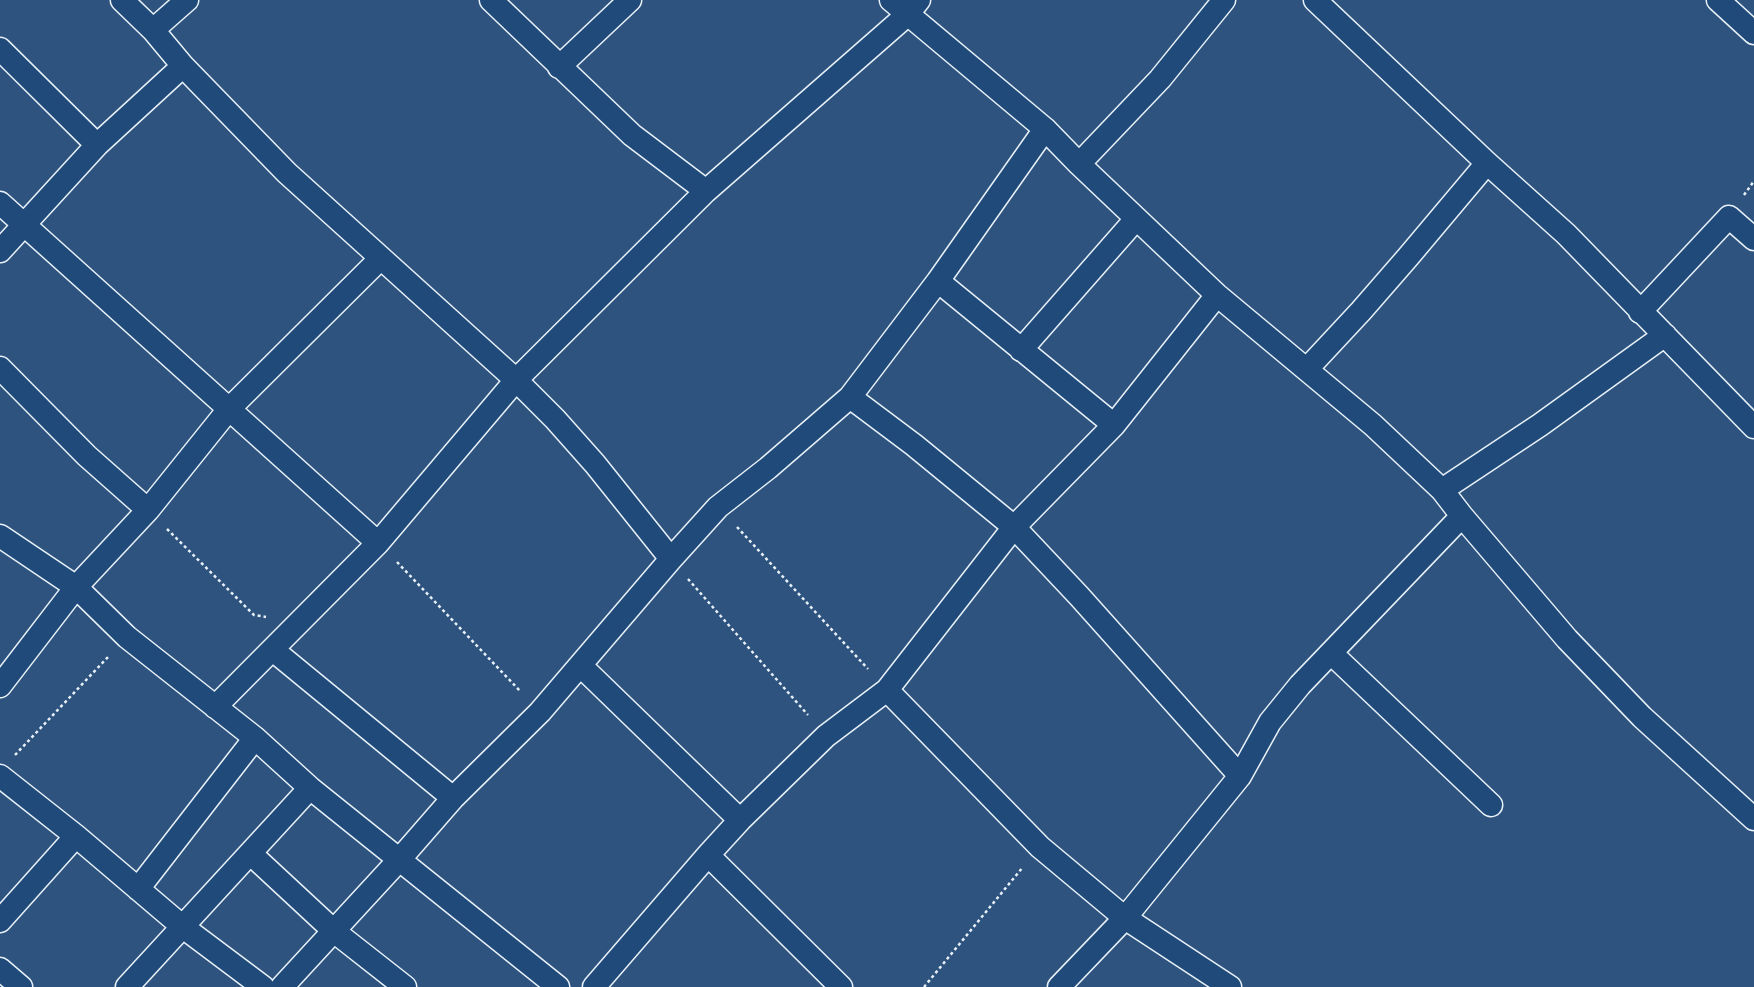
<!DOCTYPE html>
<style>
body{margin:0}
canvas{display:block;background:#2e537e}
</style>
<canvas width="1754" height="987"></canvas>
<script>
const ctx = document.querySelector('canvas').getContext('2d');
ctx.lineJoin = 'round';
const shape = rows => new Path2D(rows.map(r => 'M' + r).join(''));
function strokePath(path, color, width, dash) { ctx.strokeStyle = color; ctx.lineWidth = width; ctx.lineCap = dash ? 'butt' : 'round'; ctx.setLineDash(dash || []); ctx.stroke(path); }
const path = shape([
 [1744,195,1754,181],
 [737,527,868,669],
 [167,529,254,615,266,617],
 [397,562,521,692],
 [688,579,808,715],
 [15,755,108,657],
 [924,987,1023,867]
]);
const street = shape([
 [122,0,153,30,183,66,287,173,516,380,555,419,595,464,671,559],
 [491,0,632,135,706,191,907,15,919,0],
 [891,0,1045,129,1079,164,1217,295,1373,425,1442,490,1462,516],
 [1315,0,1487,163,1566,234,1754,427],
 [1718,0,1754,33],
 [153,30,187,0],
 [0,49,97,145],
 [559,67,630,0],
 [1079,164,1160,79,1224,0],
 [0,203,378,543],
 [0,251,97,145,183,66],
 [938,281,1114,425],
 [1640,312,1729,217,1754,239],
 [1021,350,1136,219],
 [0,368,87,456,148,510],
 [1307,369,1361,311,1408,257,1487,163],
 [850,397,914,445,1014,527,1079,596,1240,776],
 [1442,490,1540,425,1665,335],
 [0,536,76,587,127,637,255,738,310,788,558,987],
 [273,650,453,798],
 [1331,653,1491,805],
 [581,666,740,820],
 [0,686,76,587,148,510,229,409,380,259],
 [887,690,1040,847,1125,918,1230,987],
 [215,707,378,543,516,380,706,191],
 [0,776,76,836,183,927,263,987],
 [251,854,335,932,405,987],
 [708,855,841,987],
 [138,889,255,738],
 [0,921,76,836],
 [0,969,21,987],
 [127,987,310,788],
 [282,987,399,860,453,798,540,712,671,559,718,507,768,468,850,397,938,281,1045,129],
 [594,987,708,855,740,820,826,736,887,690,1014,527,1114,425,1217,295],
 [1059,987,1125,918,1240,776,1270,722,1300,685,1462,516,1567,639,1642,717,1754,819]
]);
strokePath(street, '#e8f1f8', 25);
strokePath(path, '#e8f1f8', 2.5, [3, 3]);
strokePath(street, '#1f4a7a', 22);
</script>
